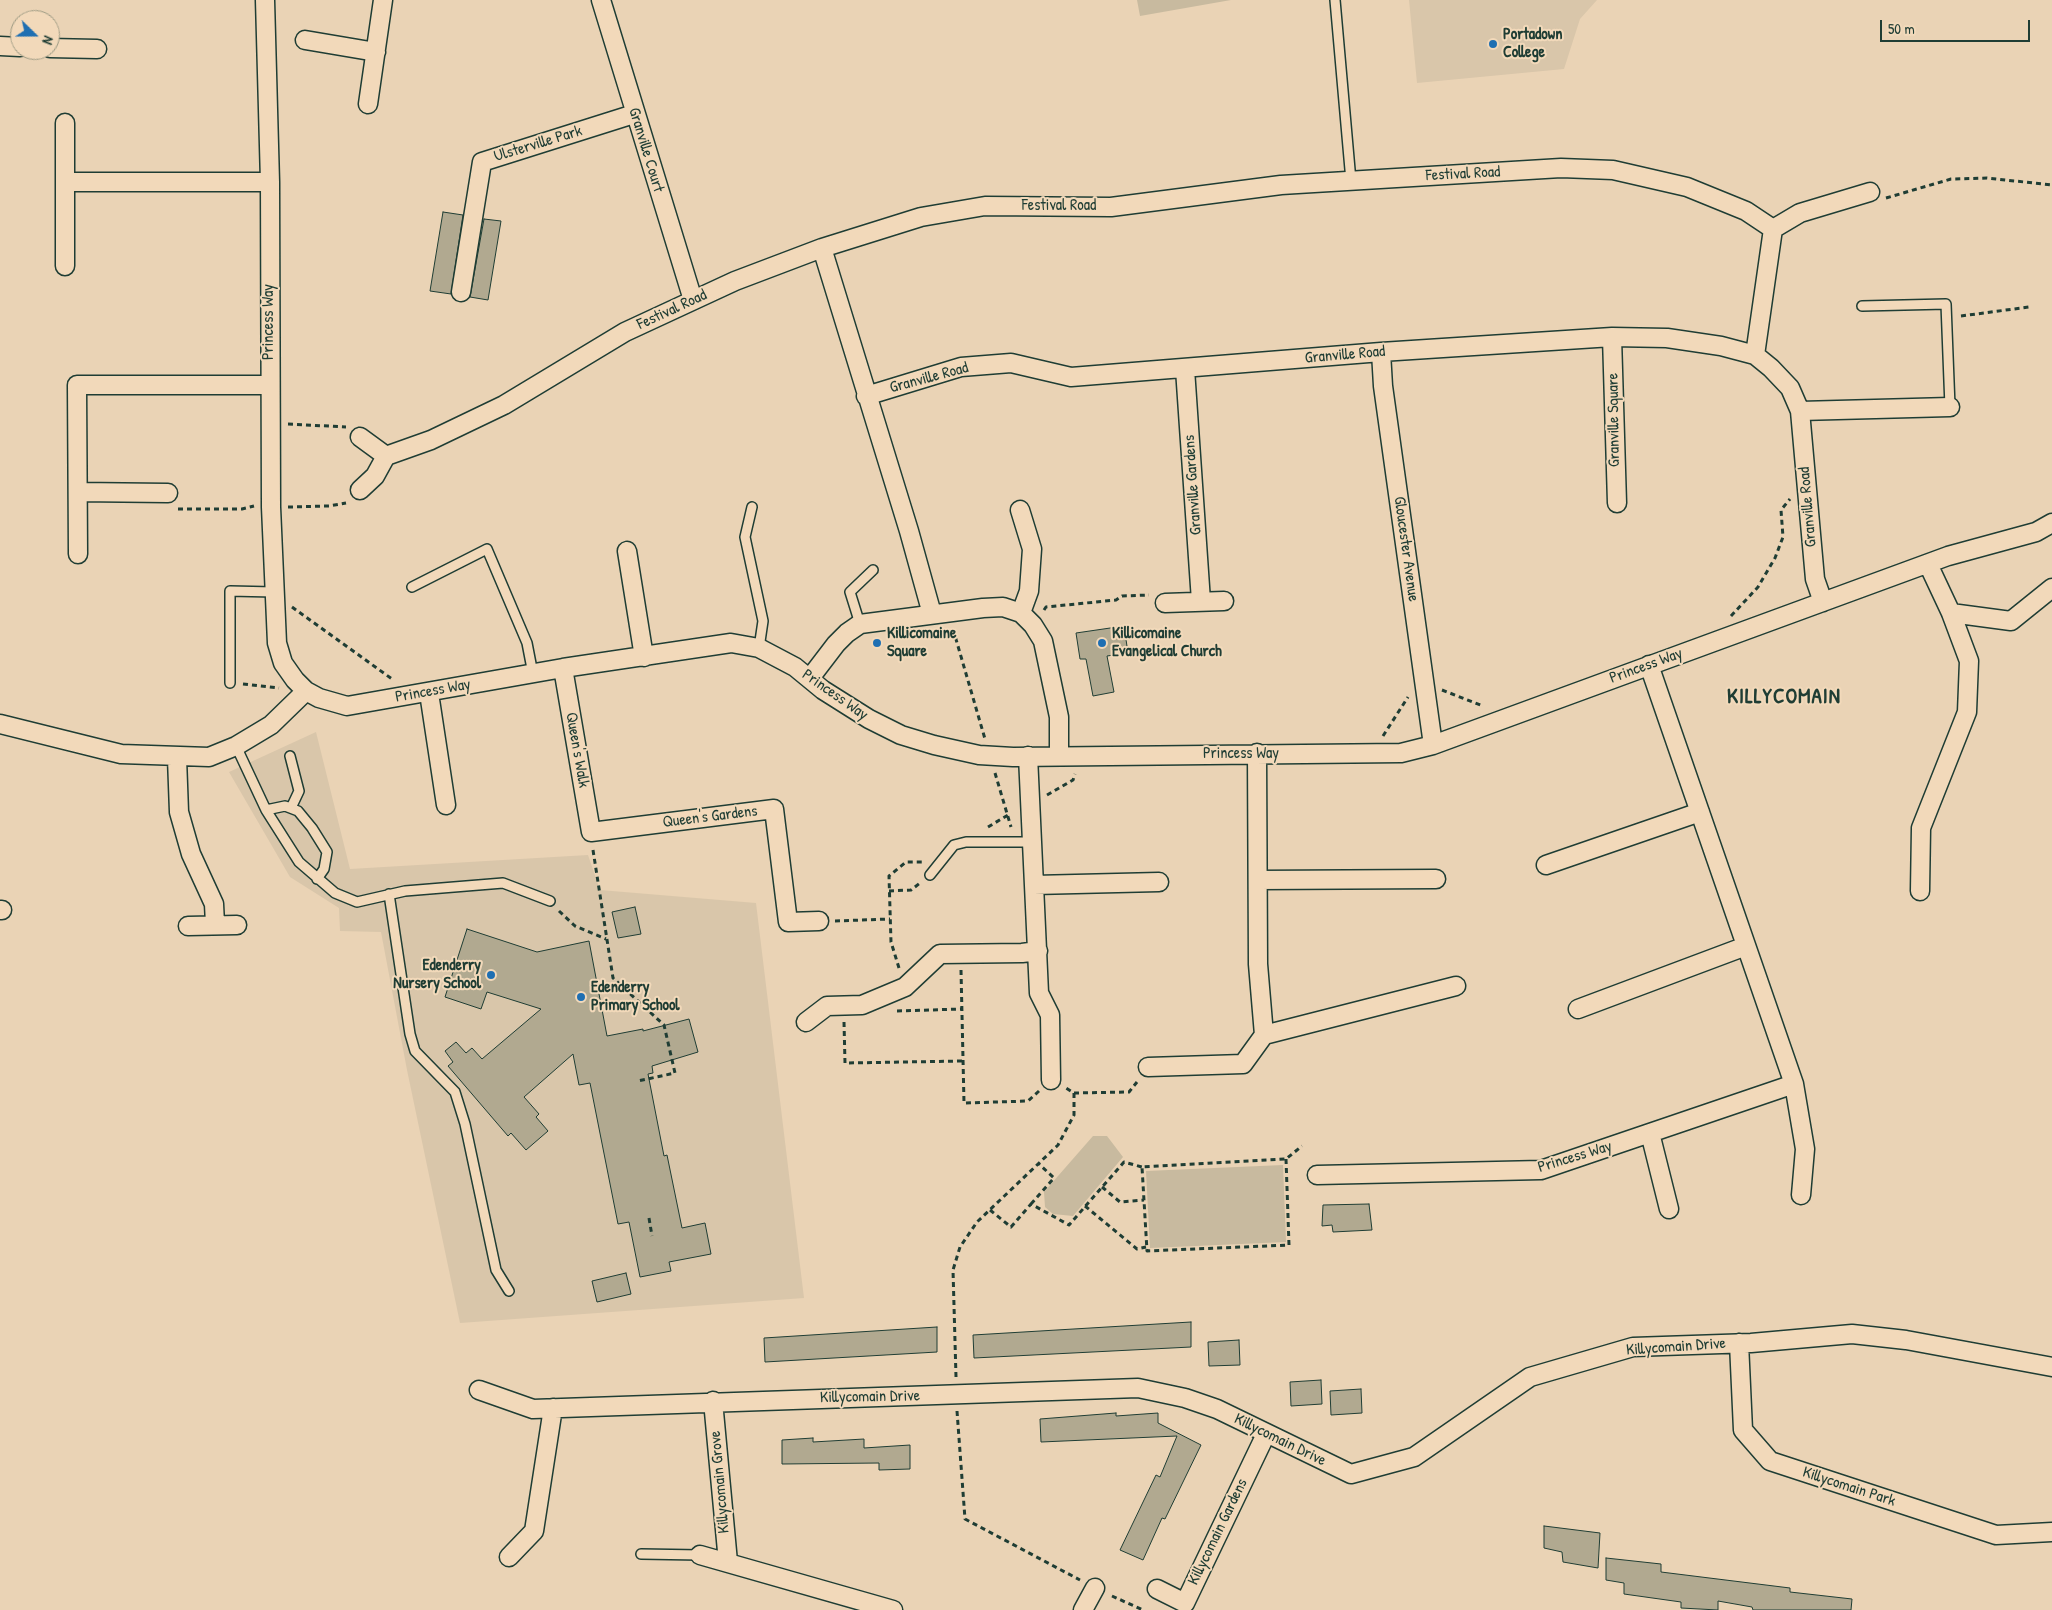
<!DOCTYPE html>
<style>
body{margin:0}
#map{position:relative;width:2052px;height:1610px;overflow:hidden;background:#ead3b5;font-family:"Patrick Hand",sans-serif}
canvas{display:block}
.north{position:absolute;left:10px;top:10px;width:50px;height:50px;box-sizing:border-box;background:#f2d9ba;border:1px solid #9e9b84;border-radius:50%;rotate:112deg;font-size:14px;font-weight:700;line-height:20px;text-align:center;color:#1f3d34}
.north::after{content:'';display:block;margin:auto;width:18px;height:22px;background:#1f6fb2;clip-path:polygon(50% 0,100% 100%,50% 72%,0 100%)}
.scale{position:absolute;left:1880px;top:20px;width:150px;height:22px;box-sizing:border-box;border:2px solid #1f3d34;border-top:0;padding-left:6px;font-size:15px;line-height:18px;white-space:nowrap;color:#1f3d34;-webkit-text-stroke:4px #f2d9ba;paint-order:stroke}
</style>
<div id="map">
<canvas width="2052" height="1610"></canvas>
<div class="north">N</div>
<div class="scale">50 m</div>
</div>
<script>
const ctx = document.querySelector('canvas').getContext('2d');
ctx.lineJoin = 'round';
function fillPath(path, color) { ctx.fillStyle = color; ctx.fill(path, 'evenodd'); }
const shape = rows => new Path2D(rows.map(r => 'M' + r).join(''));
function strokePath(path, color, width, dash) { ctx.strokeStyle = color; ctx.lineWidth = width; ctx.lineCap = dash ? 'butt' : 'round'; ctx.setLineDash(dash || []); ctx.stroke(path); }
function write(font, color, halo, rows, align = 'center') {
  ctx.font = font + ' "Patrick Hand",sans-serif'; ctx.lineWidth = 4; ctx.setLineDash([]); ctx.textBaseline = 'middle'; ctx.strokeStyle = halo; ctx.fillStyle = color; for (const [text, x, y, turn = 0] of rows) {
    ctx.save(); ctx.translate(x, y); ctx.rotate((+turn || 0) * Math.PI / 180); ctx.textAlign = isNaN(turn) ? turn : align; if (halo) ctx.strokeText(text, 0, 0); ctx.fillText(text, 0, 0); ctx.restore();
  }
}
const built = shape([
 [1409,0,1597,0,1580,19,1564,69,1417,83],
 [316,732,350,869,588,855,600,890,756,903,804,1298,460,1323,407,1070,381,932,340,931,339,908,290,877,229,772]
]);
const green = shape([
 [1137,0,1231,0,1140,16],
 [1093,1136,1107,1136,1123,1157,1073,1216,1053,1214,1045,1207,1044,1192],
 [1283,1165,1286,1242,1150,1248,1146,1171]
]);
const building = shape([
 [443,212,463,215,451,294,430,291,443,212],
 [484,219,501,221,488,300,470,297,484,219],
 [1124,626,1128,653,1107,656,1114,692,1093,696,1086,659,1080,659,1076,633,1124,626],
 [635,907,641,934,618,938,612,912,635,907],
 [467,929,537,952,589,941,607,1036,643,1029,643,1031,689,1019,698,1052,652,1066,653,1073,648,1074,664,1156,667,1155,682,1228,705,1223,711,1254,669,1262,671,1271,640,1277,629,1222,618,1224,590,1083,579,1085,573,1054,524,1097,539,1114,536,1117,548,1131,526,1150,511,1133,508,1136,448,1066,453,1062,445,1051,456,1042,466,1053,472,1048,482,1059,541,1009,487,992,481,1009,445,997,467,929],
 [1369,1204,1372,1230,1333,1232,1332,1225,1322,1226,1323,1205,1369,1204],
 [626,1273,631,1294,597,1302,592,1281,626,1273],
 [1191,1322,1191,1347,974,1358,973,1335,1191,1322],
 [937,1327,937,1352,765,1362,764,1338,937,1327],
 [1239,1340,1240,1365,1209,1366,1208,1342,1239,1340],
 [1321,1380,1322,1404,1291,1406,1290,1382,1321,1380],
 [1361,1389,1362,1413,1331,1415,1330,1391,1361,1389],
 [1116,1413,1116,1416,1158,1413,1158,1423,1201,1445,1165,1519,1162,1518,1143,1560,1120,1550,1156,1475,1160,1477,1177,1436,1041,1442,1040,1419,1116,1413],
 [813,1438,813,1442,864,1439,864,1448,910,1445,910,1469,879,1470,879,1463,782,1464,782,1440,813,1438],
 [1544,1526,1600,1533,1598,1568,1563,1562,1562,1552,1544,1548,1544,1526],
 [1606,1558,1661,1564,1661,1572,1790,1588,1790,1592,1852,1599,1851,1610,1753,1610,1752,1607,1718,1601,1718,1610,1681,1608,1681,1602,1624,1594,1624,1583,1606,1580,1606,1558]
]);
const path = shape([
 [1886,198,1951,179,1987,178,2052,185],
 [1961,316,2029,307],
 [288,424,346,427],
 [288,507,329,506,346,503],
 [178,509,242,509,254,506],
 [292,607,392,679],
 [1044,610,1046,607,1116,600,1122,596,1149,595],
 [1731,616,1758,587,1775,558,1783,537,1781,510,1790,499],
 [953,629,985,739],
 [243,684,279,688],
 [1442,690,1483,706],
 [1383,736,1408,697],
 [995,773,1011,827],
 [1047,795,1073,780,1075,774],
 [988,827,1008,815],
 [593,850,613,978,664,1025,675,1073,638,1081],
 [889,891,911,890,920,883],
 [559,911,575,926,606,939],
 [835,921,890,919],
 [899,968,891,942,889,876,906,862,922,862],
 [961,970,964,1103,1028,1101,1039,1091],
 [897,1011,962,1009],
 [844,1022,845,1063,963,1061],
 [1074,1093,1129,1092,1137,1082],
 [1286,1159,1289,1245,1147,1251,1142,1167,1286,1159,1302,1146],
 [1102,1187,1120,1202,1144,1200],
 [1031,1204,1054,1178,1039,1164],
 [1085,1206,1137,1249,1146,1247],
 [990,1210,1011,1227,1031,1204,1069,1225,1124,1162,1142,1167],
 [649,1218,652,1236],
 [956,1377,953,1270,960,1247,977,1222,1058,1145,1074,1115,1074,1093,1066,1088],
 [957,1411,965,1519,1080,1580],
 [1112,1596,1143,1610]
]);
const service = shape([
 [1335,0,1351,181],
 [1862,306,1946,304,1950,407],
 [752,507,745,537,763,621,759,648],
 [412,587,487,549,527,643,533,674],
 [860,624,850,592,873,570],
 [230,683,230,591,274,592],
 [236,746,266,810,299,862,335,893,357,902,405,891,503,883,550,901],
 [290,756,299,791,291,808],
 [266,810,285,806,298,811,312,828,327,852,324,869,317,879],
 [930,875,954,845,966,842,1032,842],
 [389,894,410,1034,415,1051,455,1092,465,1124,496,1270,509,1291],
 [641,1554,700,1555]
]);
const minor = shape([
 [265,0,270,182,271,507,277,643,283,663,295,680,306,691,319,698,347,706,563,668,731,643,759,648,795,667,823,690,869,719,901,735,934,745,979,755,1013,757,1401,753,1433,745,1948,556,2036,532,2052,523],
 [601,0,693,300],
 [305,40,376,52],
 [0,46,20,47],
 [50,48,97,49],
 [368,104,383,0],
 [66,182,270,182],
 [822,248,909,531,932,614],
 [65,266,65,123],
 [461,292,482,162,634,114],
 [1612,337,1617,503],
 [1381,352,1383,386,1433,745],
 [1755,355,1773,229,1800,213,1870,192],
 [1185,369,1201,601],
 [866,396,961,367,1011,363,1071,377,1381,352,1612,337,1667,338,1721,346,1755,355,1771,368,1790,388,1800,411,1815,579,1823,602],
 [1800,411,1950,407],
 [360,437,386,456,375,476,360,490],
 [386,456,431,440,504,405,625,332,735,281,822,248,921,217,985,206,1111,207,1281,185,1561,168,1613,170,1687,187,1746,211,1773,229],
 [78,492,168,493],
 [1020,510,1032,549,1029,591,1021,613],
 [627,551,644,657],
 [78,554,77,385,269,385],
 [1165,603,1224,601],
 [1951,613,2011,621,2052,588],
 [1649,665,1794,1084,1805,1149,1801,1195],
 [563,668,591,832,774,809,788,922,819,921],
 [810,678,836,644,847,633,860,624,983,608,1003,607,1021,613,1033,625,1043,641,1059,717,1059,756],
 [429,693,446,805],
 [0,724,121,754,209,757,236,746,271,725,306,691],
 [1257,753,1258,964,1264,1035],
 [1028,756,1039,993,1050,1015,1051,1080],
 [177,758,179,812,191,854,214,904,215,924],
 [1546,865,1700,812],
 [1258,880,1436,879],
 [1034,885,1159,882],
 [1920,891,1921,828,1967,712,1969,661,1951,613,1928,564],
 [0,910,2,910],
 [188,926,237,925],
 [1578,1009,1746,946],
 [806,1022,827,1006,862,1005,905,987,940,954,1022,953,1038,951],
 [1148,1067,1243,1064,1264,1035,1456,986],
 [1650,1133,1669,1209],
 [1317,1175,1541,1170,1794,1084],
 [1739,1343,1743,1430,1770,1461,1996,1535,2052,1532],
 [479,1390,533,1409,1138,1388,1185,1398,1217,1409,1351,1474,1414,1457,1530,1377,1633,1347,1751,1343,1852,1334,1906,1340,2052,1367],
 [713,1401,728,1562],
 [700,1555,893,1610],
 [509,1557,534,1531,553,1408],
 [1157,1589,1185,1603,1266,1434],
 [1083,1610,1095,1588]
]);
const markers = [
 [1493,44,5,"#1f6fb2"],
 [877,643,5,"#1f6fb2"],
 [1102,643,5,"#1f6fb2"],
 [491,975,5,"#1f6fb2"],
 [581,997,5,"#1f6fb2"]
];
const poiNames = [
 ["Portadown",1503,35],
 ["College",1503,53],
 ["Killicomaine",887,634],
 ["Square",887,652],
 ["Killicomaine",1112,634],
 ["Evangelical Church",1112,652],
 ["Edenderry",481,966,"right"],
 ["Nursery School",481,984,"right"],
 ["Edenderry",591,988],
 ["Primary School",591,1006]
];
const streetNames = [
 ["Ulsterville Park",538,144,-17],
 ["Granville Court",646,150,73],
 ["Festival Road",1463,174,-3],
 ["Festival Road",1059,206],
 ["Festival Road",672,310,-25],
 ["Princess Way",269,322,-90],
 ["Granville Road",1345,355,-5],
 ["Granville Road",929,378,-15],
 ["Granville Square",1614,420,-91],
 ["Granville Gardens",1193,485,-94],
 ["Granville Road",1808,507,-95],
 ["Gloucester Avenue",1406,549,82],
 ["Princess Way",1646,666,-20],
 ["Princess Way",433,691,-10],
 ["Princess Way",835,695,35],
 ["Queen's Walk",577,750,80],
 ["Princess Way",1241,754],
 ["Queen's Gardens",710,817,-7],
 ["Princess Way",1575,1157,-17],
 ["Killycomain Drive",1676,1347,-4],
 ["Killycomain Drive",870,1397,-1],
 ["Killycomain Drive",1280,1440,26],
 ["Killycomain Grove",720,1482,-95],
 ["Killycomain Park",1849,1487,18],
 ["Killycomain Gardens",1218,1532,-64]
];
const districtNames = [
 ["KILLYCOMAIN",1784,697]
];
fillPath(built, '#d9c6aa');
fillPath(green, '#c8ba9f');
fillPath(building, '#b1a990');
strokePath(building, '#1f3d34', 1);
strokePath(service, '#1f3d34', 12);
strokePath(minor, '#1f3d34', 21);
strokePath(path, '#1f3d34', 3, [5, 4]);
strokePath(service, '#f2d9ba', 9);
strokePath(minor, '#f2d9ba', 18);
for (const [x, y, r, color] of markers) { const dot = new Path2D(); dot.arc(x, y, r, 0, 2 * Math.PI); ctx.fillStyle = color; ctx.fill(dot); strokePath(dot, '#f2d9ba', 2); }
write('bold 16px', '#1f3d34', '#f2d9ba', poiNames, 'left');
write('16px', '#1f3d34', '#f2d9ba', streetNames);
ctx.letterSpacing = '1px';
write('bold 21px', '#1f3d34', '#f2d9ba', districtNames);
ctx.letterSpacing = '0px';
</script>
